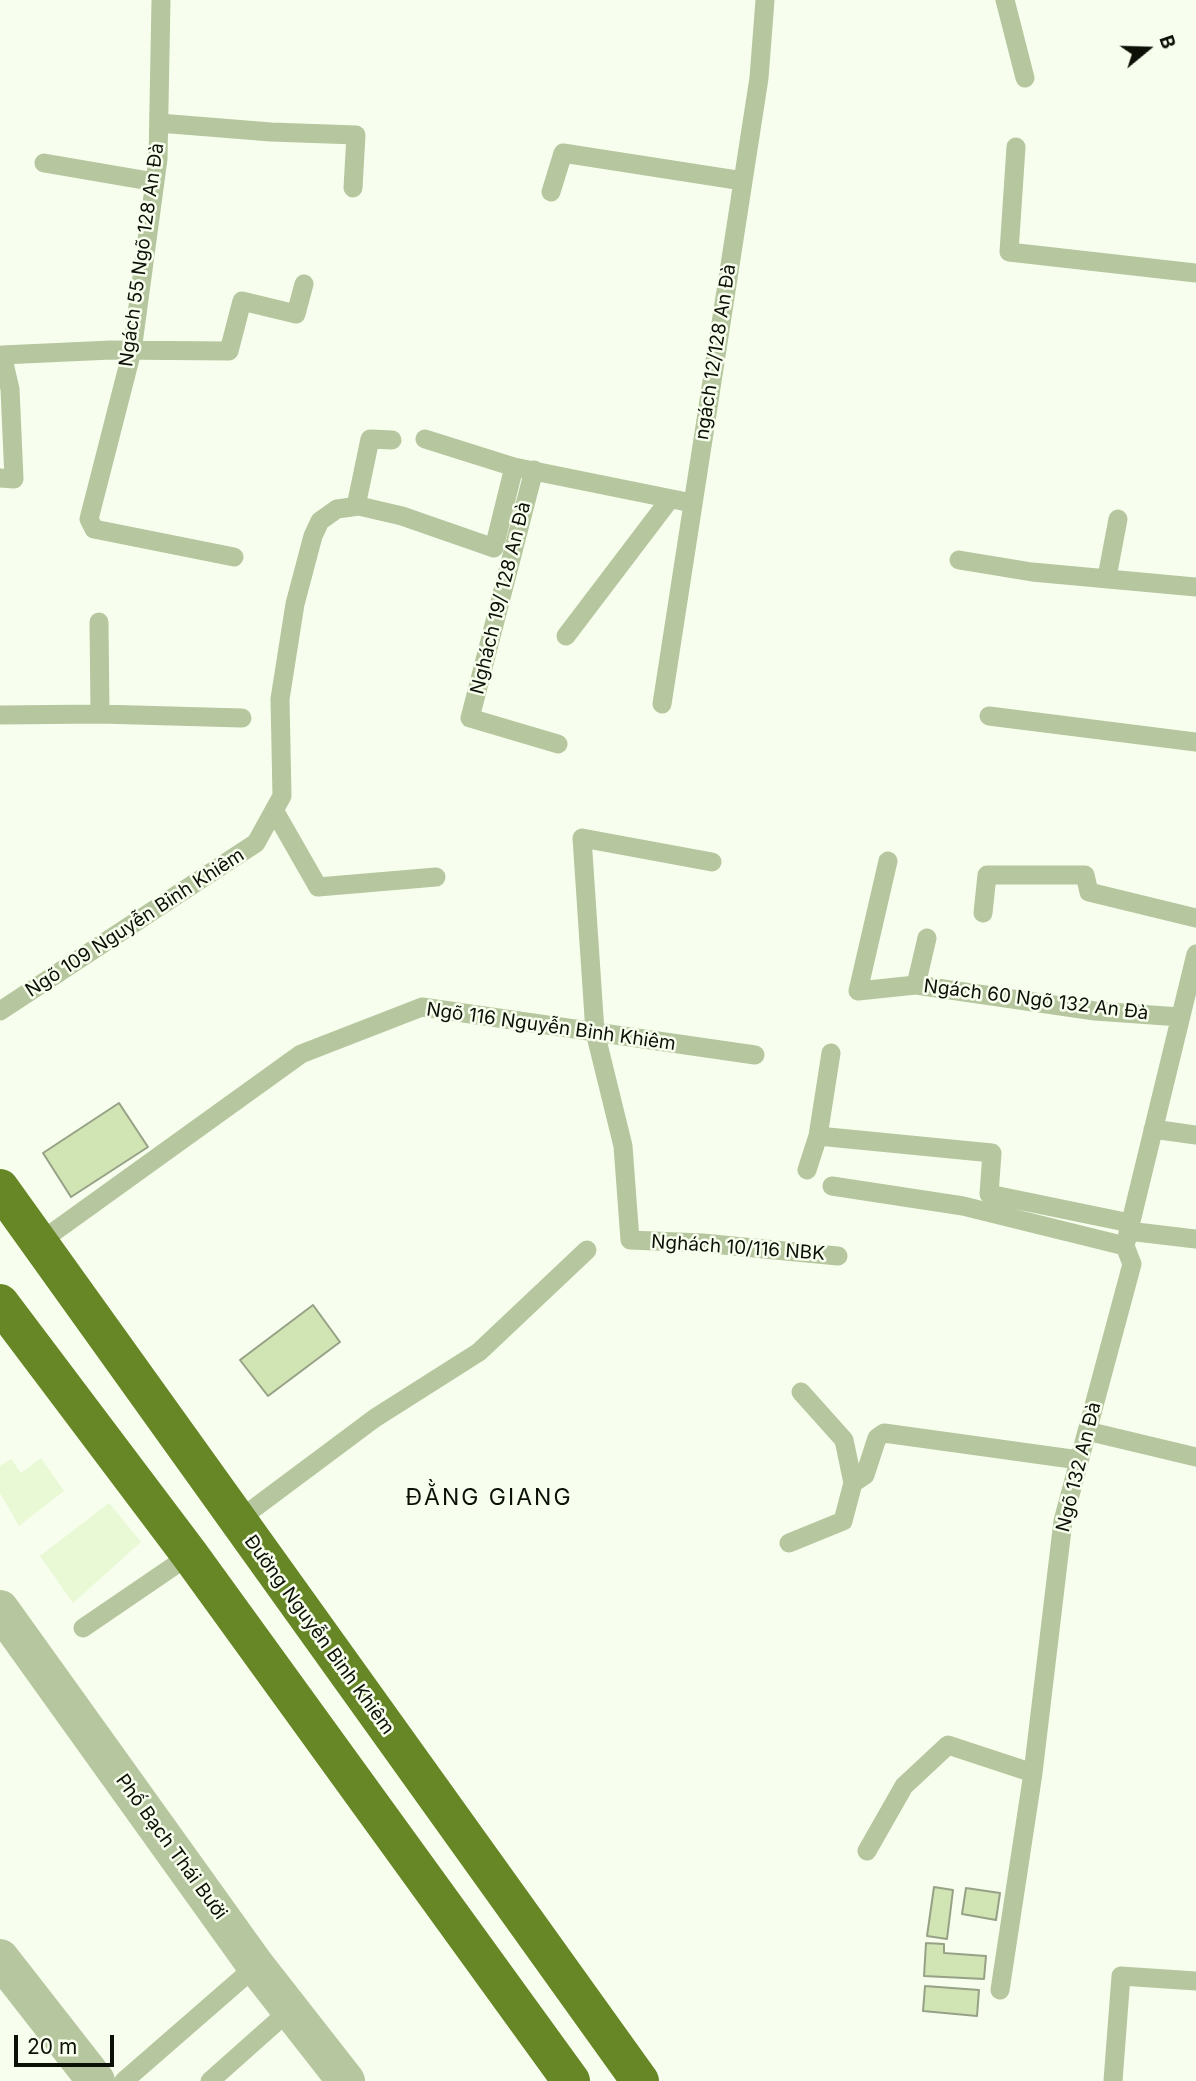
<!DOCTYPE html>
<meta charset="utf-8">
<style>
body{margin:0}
#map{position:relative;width:1196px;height:2081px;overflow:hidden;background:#f7feed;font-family:Inter,sans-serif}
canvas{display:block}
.north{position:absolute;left:1112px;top:14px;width:70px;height:70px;-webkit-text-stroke:5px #f7feed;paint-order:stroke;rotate:71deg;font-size:19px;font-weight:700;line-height:28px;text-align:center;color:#0d1007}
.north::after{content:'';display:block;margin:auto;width:24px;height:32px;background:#0d1007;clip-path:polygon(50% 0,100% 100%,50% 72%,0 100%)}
.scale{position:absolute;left:14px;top:2035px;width:100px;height:32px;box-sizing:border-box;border:4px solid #0d1007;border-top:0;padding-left:9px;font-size:21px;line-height:24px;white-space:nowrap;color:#0d1007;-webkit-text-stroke:5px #f7feed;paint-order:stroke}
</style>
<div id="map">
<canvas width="1196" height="2081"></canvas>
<div class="north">B</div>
<div class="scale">20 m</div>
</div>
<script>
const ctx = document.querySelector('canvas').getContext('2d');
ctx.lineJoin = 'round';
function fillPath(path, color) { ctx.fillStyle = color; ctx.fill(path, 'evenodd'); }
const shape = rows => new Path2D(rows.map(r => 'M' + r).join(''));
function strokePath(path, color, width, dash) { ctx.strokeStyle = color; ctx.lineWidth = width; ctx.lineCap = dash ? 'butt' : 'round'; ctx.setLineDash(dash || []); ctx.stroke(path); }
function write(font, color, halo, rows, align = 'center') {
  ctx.font = font + ' Inter,sans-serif'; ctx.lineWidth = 5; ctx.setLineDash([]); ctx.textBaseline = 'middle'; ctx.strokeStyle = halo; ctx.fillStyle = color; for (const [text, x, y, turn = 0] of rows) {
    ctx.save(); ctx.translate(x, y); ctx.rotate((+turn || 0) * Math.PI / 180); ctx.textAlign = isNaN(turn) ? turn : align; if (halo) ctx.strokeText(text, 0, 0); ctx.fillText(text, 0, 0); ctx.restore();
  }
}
const built = shape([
 [41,1458,64,1491,19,1526,0,1493,0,1466,11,1459,21,1473],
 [109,1503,141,1542,73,1603,40,1556]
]);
const building = shape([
 [119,1103,148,1147,71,1197,43,1153,119,1103],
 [313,1305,340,1342,268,1396,240,1360,313,1305],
 [934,1887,953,1890,947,1939,927,1936,934,1887],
 [966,1888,1000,1893,996,1920,962,1914,966,1888],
 [926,1943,944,1944,944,1953,986,1956,984,1979,924,1976,926,1943],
 [925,1986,979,1990,977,2016,923,2011,925,1986]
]);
const lane = shape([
 [161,0,158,159,132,351,89,519,94,529,234,557],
 [1005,0,1025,78],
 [159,123,271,132,356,135,353,188],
 [1016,147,1009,252,1196,273],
 [44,163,155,182],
 [551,192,563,153,743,181],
 [425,439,514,467,692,503],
 [534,470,470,718,558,744],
 [0,478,14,479,10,389,2,355,111,350,229,351,242,301,296,314,304,284],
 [356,506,370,439,392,440],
 [959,560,1032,572,1196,587],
 [1107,577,1118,519],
 [99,622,100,714],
 [566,636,670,499],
 [662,704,759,78,765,0],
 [0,715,100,714,242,718],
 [989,716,1196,742],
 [274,810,318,887,436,877],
 [888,861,858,991,916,985,1095,1011,1180,1017],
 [712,862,582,838,595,1032,623,1146,630,1240,702,1243,838,1256],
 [983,913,987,875,1085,875,1089,892,1196,918],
 [916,985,927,938],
 [0,1011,256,843,282,796,280,699,295,604,313,536,320,521,337,509,359,506,402,516,494,548,514,467],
 [1153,1129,1196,1135],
 [818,1136,831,1053],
 [807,1170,818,1136,992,1153,989,1194,1130,1223],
 [832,1186,963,1206,1125,1246],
 [1128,1231,1196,1239],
 [37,1244,301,1054,422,1007,755,1055],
 [801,1392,844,1440,853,1483],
 [1087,1431,1196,1457],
 [237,1521,375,1418,479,1352,587,1250],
 [789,1543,843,1521,853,1483,865,1475,877,1438,884,1433,1079,1460],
 [83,1628,190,1555],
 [867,1851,904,1786,948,1745,1033,1773],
 [1000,1990,1033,1773,1063,1521,1132,1264,1125,1246,1196,954],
 [124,2081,256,1966],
 [210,2081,291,2009],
 [1113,2081,1121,1976,1196,1981]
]);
const street = shape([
 [0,1609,256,1966,346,2081],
 [0,1958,96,2081]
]);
const highway = shape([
 [0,1188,640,2081],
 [0,1303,190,1555,571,2081]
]);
const streetNames = [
 ["Ngách 55 Ngõ 128 An Đà",142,255,-82],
 ["ngách 12/128 An Đà",716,352,-81],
 ["Nghách 19/ 128 An Đà",501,598,-76],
 ["Ngõ 109 Nguyễn Bỉnh Khiêm",135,923,-33],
 ["Ngách 60 Ngõ 132 An Đà",1036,1000,7],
 ["Ngõ 116 Nguyễn Bỉnh Khiêm",551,1027,8],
 ["Nghách 10/116 NBK",738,1248,4],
 ["Ngõ 132 An Đà",1079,1467,-76],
 ["Đường Nguyễn Bỉnh Khiêm",319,1635,54],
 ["Phố Bạch Thái Bưởi",171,1847,54]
];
const quarterNames = [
 ["ĐẰNG GIANG",489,1498]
];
fillPath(built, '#e9f8d5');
fillPath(building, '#d1e4b4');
strokePath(building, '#96a186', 2);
strokePath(lane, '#b6c69e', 19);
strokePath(street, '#b6c69e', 38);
strokePath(highway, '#678626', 38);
write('19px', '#0d1007', '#f7feed', streetNames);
ctx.letterSpacing = '2px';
write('23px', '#0d1007', '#f7feed', quarterNames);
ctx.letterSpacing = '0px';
</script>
